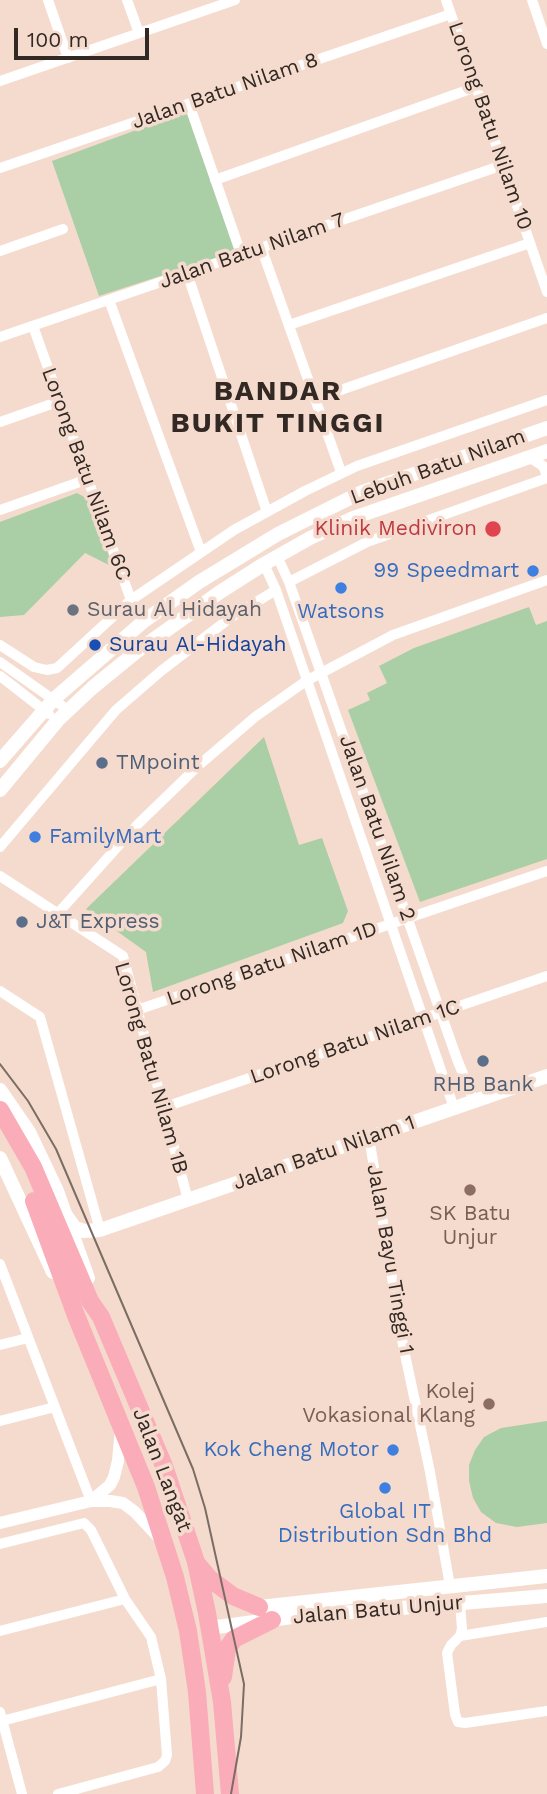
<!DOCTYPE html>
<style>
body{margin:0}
#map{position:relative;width:547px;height:1794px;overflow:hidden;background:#f5dbce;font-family:"Work Sans",sans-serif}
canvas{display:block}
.scale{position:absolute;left:14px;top:28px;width:135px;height:32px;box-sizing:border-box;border:4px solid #322924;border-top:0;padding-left:9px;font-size:21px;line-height:24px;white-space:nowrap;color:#322924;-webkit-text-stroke:5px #f5dbce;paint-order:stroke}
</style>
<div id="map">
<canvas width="547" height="1794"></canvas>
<div class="scale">100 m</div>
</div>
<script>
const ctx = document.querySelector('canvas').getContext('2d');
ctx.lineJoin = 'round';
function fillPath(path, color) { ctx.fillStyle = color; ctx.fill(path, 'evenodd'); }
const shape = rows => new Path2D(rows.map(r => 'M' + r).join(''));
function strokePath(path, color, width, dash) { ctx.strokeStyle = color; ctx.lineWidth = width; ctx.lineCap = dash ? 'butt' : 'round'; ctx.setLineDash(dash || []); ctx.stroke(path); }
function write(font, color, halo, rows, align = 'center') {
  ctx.font = font + ' "Work Sans",sans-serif'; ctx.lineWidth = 7; ctx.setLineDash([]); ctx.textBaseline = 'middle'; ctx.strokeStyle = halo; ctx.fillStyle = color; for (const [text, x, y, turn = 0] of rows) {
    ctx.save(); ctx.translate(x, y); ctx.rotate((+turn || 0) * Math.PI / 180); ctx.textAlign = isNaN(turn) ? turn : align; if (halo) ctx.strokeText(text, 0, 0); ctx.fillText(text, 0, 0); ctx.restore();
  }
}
const green = shape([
 [188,111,237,251,99,296,52,161],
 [77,493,88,499,113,567,85,553,24,615,0,617,0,522],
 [529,607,536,625,547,621,547,859,420,902,348,710,370,700,367,693,387,683,379,666,414,648],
 [264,737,299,845,322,838,348,911,343,923,153,992,146,952,86,909],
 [547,1421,547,1523,517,1527,496,1523,481,1512,473,1498,469,1481,469,1465,475,1450,484,1437,501,1428]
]);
const minor = shape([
 [48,0,68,58],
 [127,0,139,33],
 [446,0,547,292],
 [532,0,547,44],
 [0,81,235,0],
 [189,104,241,254],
 [0,168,451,14],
 [215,180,476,87],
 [261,247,341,472],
 [0,251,63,229],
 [187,273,267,512],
 [109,300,201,552],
 [289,325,530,243],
 [33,326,131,600,144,621],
 [0,337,503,165],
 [315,399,547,318],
 [0,422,60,401],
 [529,457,543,466,547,476],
 [0,510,88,479],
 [277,556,289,582,457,1059,474,1101],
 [264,564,276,590,454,1108],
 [289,582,367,542,547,478],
 [0,645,34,667,47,670,57,668,131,600,234,530,305,491,357,466,547,400],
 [0,662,68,710],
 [0,676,49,714],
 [0,847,116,710,161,671,230,618,276,590],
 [0,876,123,956,188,1200],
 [59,912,138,824,198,766,255,717,306,681,393,635,547,580],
 [0,991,40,1017,100,1230],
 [137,1010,547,871],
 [162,1108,547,976],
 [369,1137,403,1345,430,1472,450,1586],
 [0,1264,91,1501],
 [0,1345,28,1338],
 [0,1421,55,1407],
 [0,1544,84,1523,91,1530,125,1599,151,1637,161,1679,167,1755,165,1761,158,1767,58,1794],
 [460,1603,462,1629,460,1636],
 [547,1622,460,1636,451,1645,447,1653,455,1714,458,1722,465,1723,547,1711],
 [0,1631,125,1599],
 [0,1712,22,1794],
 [2,1721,161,1679]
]);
const tertiary = shape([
 [91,1501,110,1485,114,1477,118,1461,121,1428],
 [0,1523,91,1501,110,1501,123,1503,135,1512,161,1540]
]);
const secondary = shape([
 [0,761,54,699,144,621,199,582,278,534,362,492,547,428],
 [0,790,58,720,92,688,136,652,220,592,264,564,310,538,353,518,547,451],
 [0,1090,29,1132,57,1191,88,1278],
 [0,1158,53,1272],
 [65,1214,75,1228,84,1231,100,1230,547,1076],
 [259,1607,547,1576],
 [209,1628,292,1617,547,1596]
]);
const trunk = shape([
 [0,1110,33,1167,90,1301,101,1317,164,1466,196,1562,207,1613,222,1702,230,1794],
 [34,1201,75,1313,146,1487,175,1577,188,1631,197,1692,205,1794],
 [198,1565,210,1579,233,1596,259,1607],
 [223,1677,227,1649,234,1639,272,1620]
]);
const tram = shape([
 [0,1064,28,1101,56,1149,193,1469,205,1508,244,1684,241,1737,231,1794]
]);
const markers = [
 [493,529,9,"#e0444e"],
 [533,571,7,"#3f7fe0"],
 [341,588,7,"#3f7fe0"],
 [73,610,7,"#6b7280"],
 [95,645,7,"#1a4fb4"],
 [102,763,7,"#5c6f8a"],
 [35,837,7,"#3f7fe0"],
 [22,922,7,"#5c6f8a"],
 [483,1061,7,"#5c6f8a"],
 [470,1190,7,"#8d6e63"],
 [489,1404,7,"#8d6e63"],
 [393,1450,7,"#3f7fe0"],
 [385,1488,7,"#3f7fe0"]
];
const streetNames = [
 ["Jalan Batu Nilam 8",225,91,-19],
 ["Lorong Batu Nilam 10",490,126,71],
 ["Jalan Batu Nilam 7",252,251,-19],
 ["Lebuh Batu Nilam",438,467,-20],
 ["Lorong Batu Nilam 6C",86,474,70],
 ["Jalan Batu Nilam 2",377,828,71],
 ["Lorong Batu Nilam 1D",272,964,-19],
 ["Lorong Batu Nilam 1C",355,1042,-19],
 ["Lorong Batu Nilam 1B",151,1068,74],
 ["Jalan Batu Nilam 1",324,1153,-19],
 ["Jalan Bayu Tinggi 1",390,1259,80],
 ["Jalan Langat",162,1470,69],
 ["Jalan Batu Unjur",378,1610,-5]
];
const healthNames = [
 ["Klinik Mediviron",477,529]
];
const shopNames = [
 ["99 Speedmart",519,571],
 ["Watsons",341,612,"center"],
 ["FamilyMart",49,837,"left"],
 ["Kok Cheng Motor",379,1450],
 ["Global IT",385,1512,"center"],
 ["Distribution Sdn Bhd",385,1536,"center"]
];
const worshipNames = [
 ["Surau Al Hidayah",87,610]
];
const transitNames = [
 ["Surau Al-Hidayah",109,645]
];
const serviceNames = [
 ["TMpoint",116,763],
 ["J&T Express",36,922],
 ["RHB Bank",483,1085,"center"]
];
const educationNames = [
 ["SK Batu",470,1214],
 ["Unjur",470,1238],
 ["Kolej",475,1392,"right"],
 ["Vokasional Klang",475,1416,"right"]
];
const districtNames = [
 ["BANDAR",278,392],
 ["BUKIT TINGGI",278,424]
];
fillPath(green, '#aacea5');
strokePath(minor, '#fff', 10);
strokePath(tertiary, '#fff', 12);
strokePath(secondary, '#fff', 14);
strokePath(trunk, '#faacb8', 18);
strokePath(tram, '#7b6c64', 2);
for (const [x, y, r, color] of markers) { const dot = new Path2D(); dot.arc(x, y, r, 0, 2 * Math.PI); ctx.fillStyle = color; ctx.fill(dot); strokePath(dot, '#f5dbce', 2.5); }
write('21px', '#322924', '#f5dbce', streetNames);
write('21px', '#be3a42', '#f5dbce', healthNames, 'right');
write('21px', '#366cbe', '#f5dbce', shopNames, 'right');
write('21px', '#5b616d', '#f5dbce', worshipNames, 'left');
write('21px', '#164399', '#f5dbce', transitNames, 'left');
write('21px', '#4e5e75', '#f5dbce', serviceNames, 'left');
write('21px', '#785e54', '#f5dbce', educationNames);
ctx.letterSpacing = '2px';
write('bold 28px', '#322924', '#f5dbce', districtNames);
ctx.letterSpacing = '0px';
</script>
